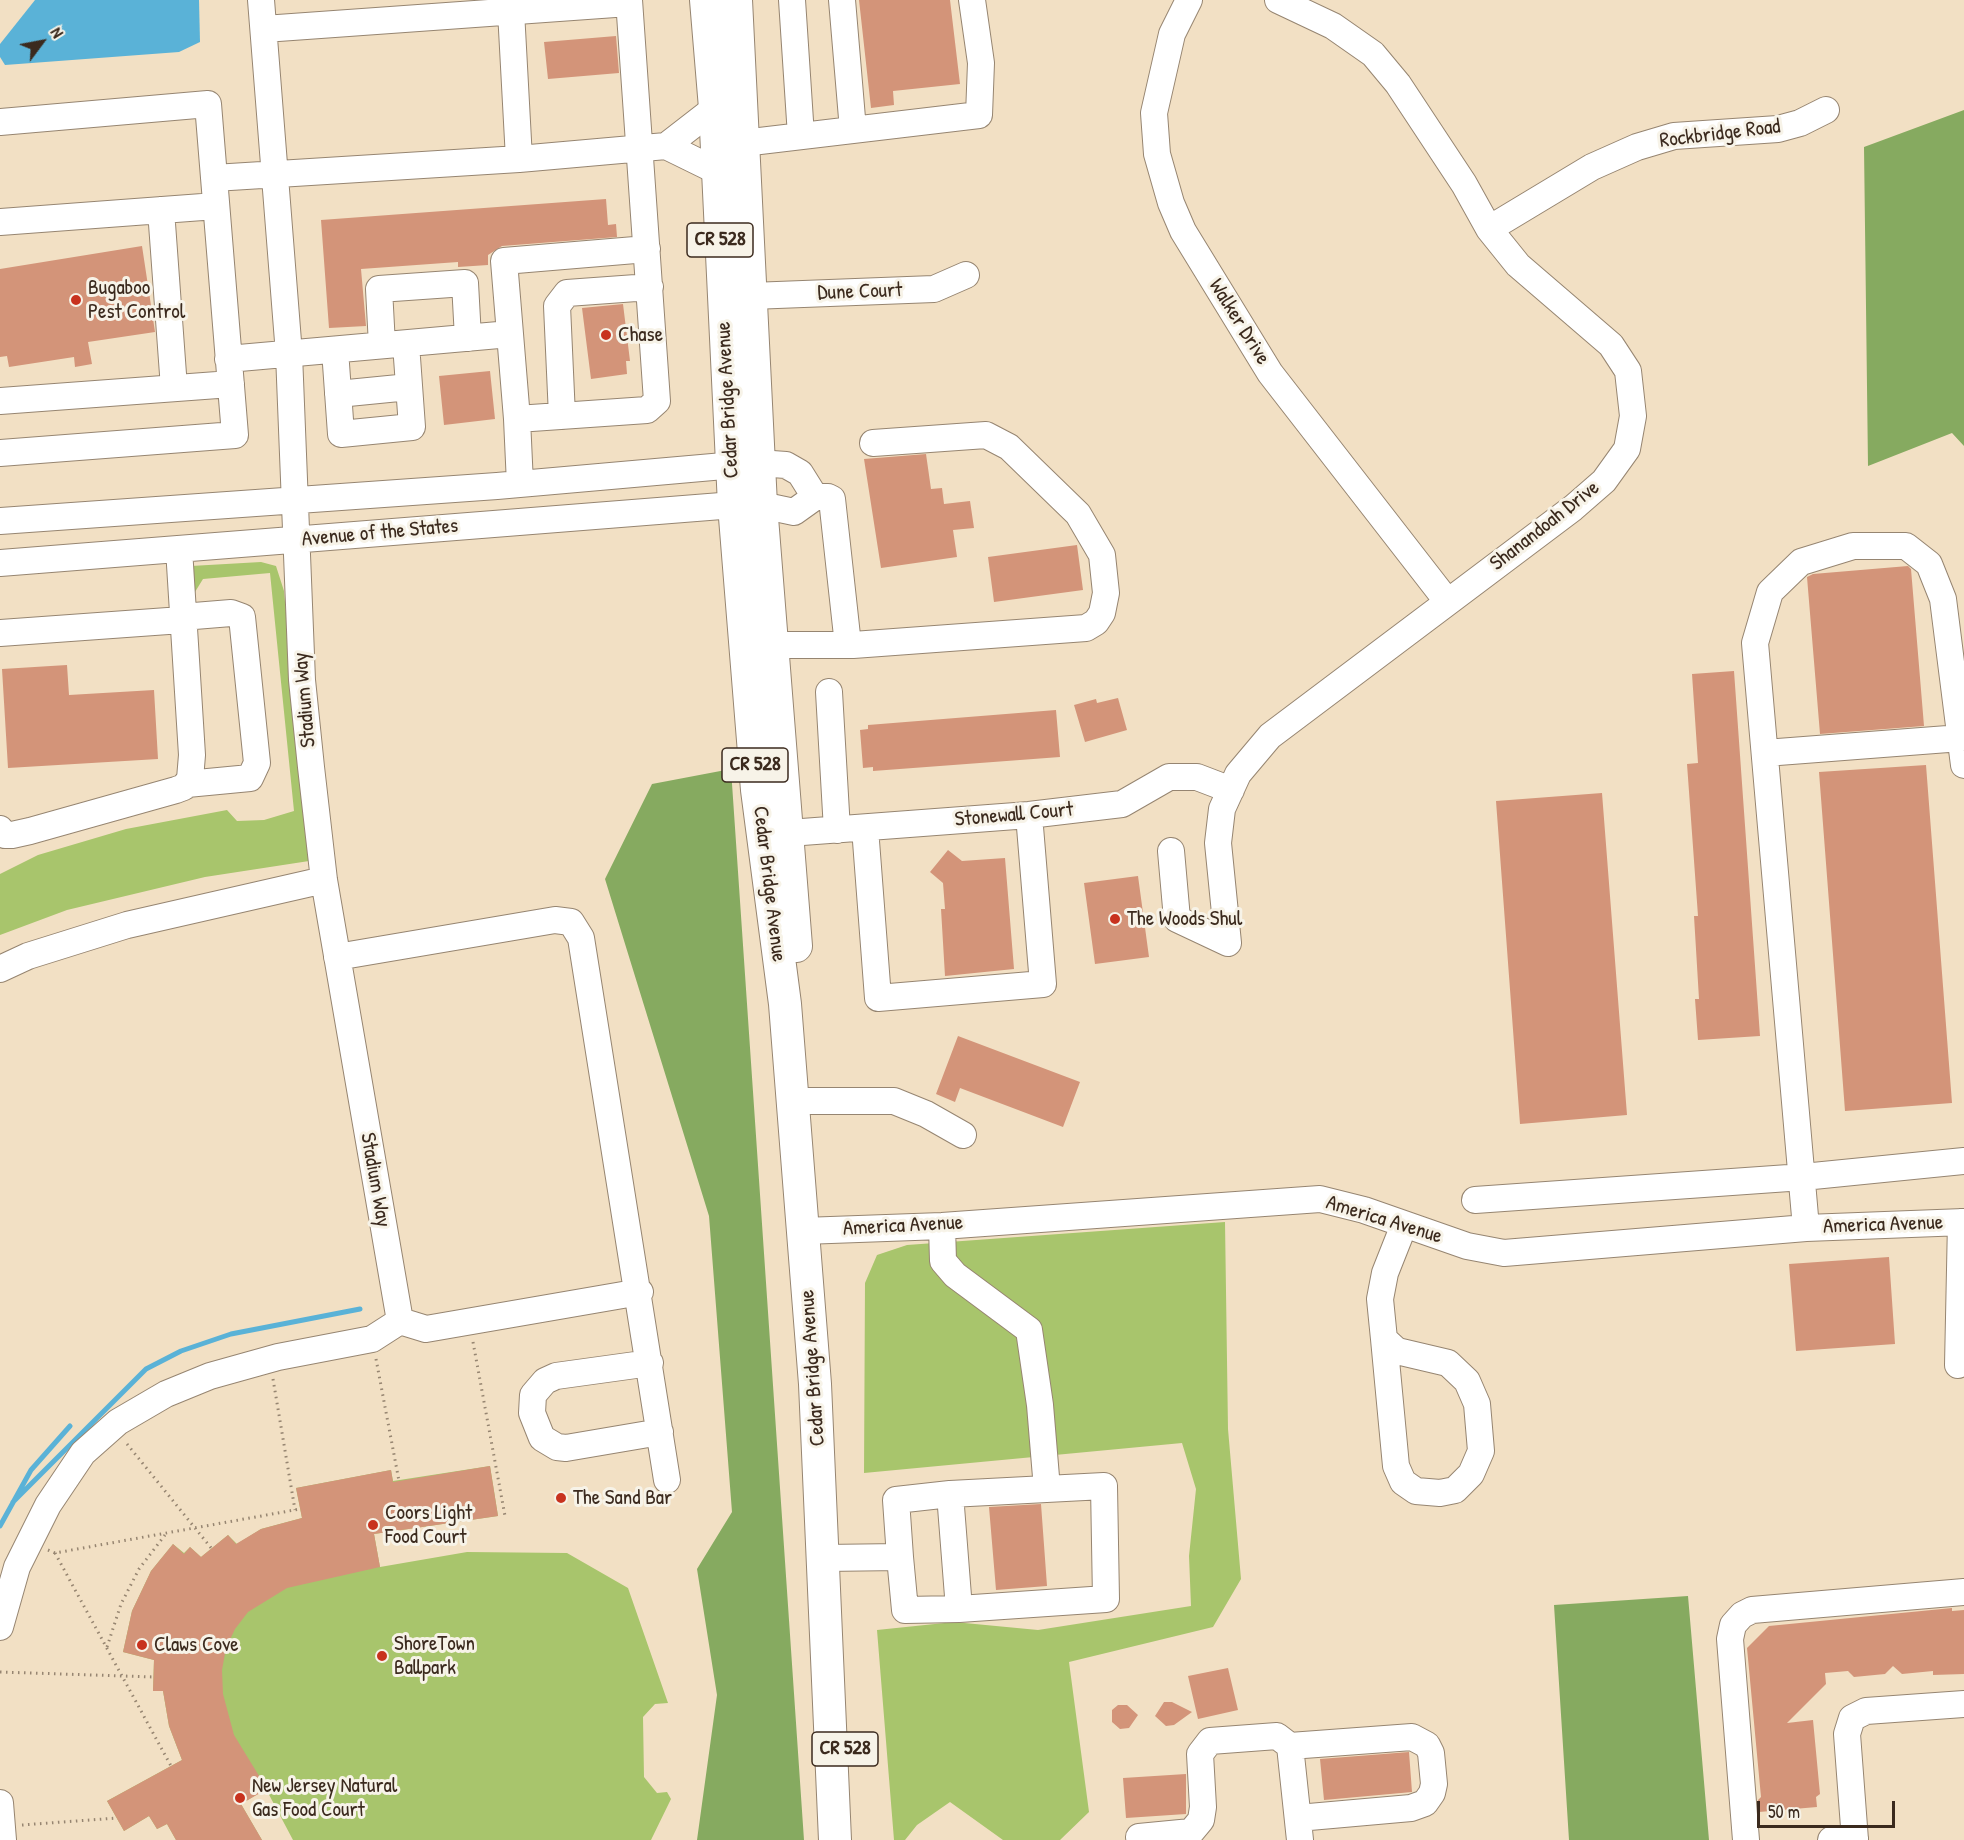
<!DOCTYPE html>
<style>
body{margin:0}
#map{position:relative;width:1964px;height:1840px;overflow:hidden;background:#f2e0c4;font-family:"Patrick Hand",sans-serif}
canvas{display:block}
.north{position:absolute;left:12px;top:12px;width:60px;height:60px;-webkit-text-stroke:4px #f7f3e8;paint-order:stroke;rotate:58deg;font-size:16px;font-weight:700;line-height:24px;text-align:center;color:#3b2a1e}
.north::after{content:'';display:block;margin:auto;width:21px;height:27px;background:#3b2a1e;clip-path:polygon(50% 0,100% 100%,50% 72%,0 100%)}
.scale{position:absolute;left:1757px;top:1801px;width:138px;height:27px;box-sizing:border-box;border:3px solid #3b2a1e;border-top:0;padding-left:8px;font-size:18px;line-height:21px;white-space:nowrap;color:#3b2a1e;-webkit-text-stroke:4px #f7f3e8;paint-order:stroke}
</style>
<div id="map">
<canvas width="1964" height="1840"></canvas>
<div class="north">N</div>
<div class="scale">50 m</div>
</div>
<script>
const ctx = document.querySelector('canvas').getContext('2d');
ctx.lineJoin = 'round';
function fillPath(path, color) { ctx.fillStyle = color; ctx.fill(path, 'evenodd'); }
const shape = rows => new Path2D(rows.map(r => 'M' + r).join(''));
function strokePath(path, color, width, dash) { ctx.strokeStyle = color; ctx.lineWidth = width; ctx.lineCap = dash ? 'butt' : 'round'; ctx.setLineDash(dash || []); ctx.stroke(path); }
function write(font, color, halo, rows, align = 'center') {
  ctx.font = font + ' "Patrick Hand",sans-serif'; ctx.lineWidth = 6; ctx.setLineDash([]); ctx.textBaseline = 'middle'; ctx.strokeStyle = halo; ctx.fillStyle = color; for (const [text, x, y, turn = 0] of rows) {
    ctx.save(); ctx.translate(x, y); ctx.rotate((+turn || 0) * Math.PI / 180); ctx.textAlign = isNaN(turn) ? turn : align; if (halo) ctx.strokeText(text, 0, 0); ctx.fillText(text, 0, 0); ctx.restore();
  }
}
const green = shape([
 [261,562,276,566,284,591,309,861,205,877,67,910,0,935,0,874,38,855,126,829,227,810,237,821,264,820,294,811,270,573,203,579,195,592,191,566],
 [1225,1222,1228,1429,1241,1579,1213,1627,1069,1662,1089,1812,1060,1840,1003,1840,950,1802,917,1825,905,1840,894,1840,877,1630,954,1622,1038,1630,1191,1606,1189,1556,1196,1489,1182,1443,864,1473,865,1283,877,1255,907,1245],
 [490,1466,498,1516,374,1534,380,1567,467,1552,567,1553,628,1588,668,1703,655,1704,643,1717,644,1777,657,1793,667,1792,671,1799,651,1840,293,1840,266,1789,241,1804,262,1840,176,1840,167,1824,157,1829,149,1816,124,1831,107,1801,182,1760,169,1726,163,1691,153,1691,154,1660,123,1652,132,1611,151,1571,173,1544,184,1553,190,1547,201,1557,228,1535,237,1544,261,1529,302,1518,296,1488,391,1470,393,1481]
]);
const forest = shape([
 [1964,110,1964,446,1952,433,1868,466,1864,147],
 [731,769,804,1840,697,1840,717,1695,697,1569,732,1512,709,1216,605,879,652,784],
 [1688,1596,1709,1840,1569,1840,1554,1605]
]);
const water = shape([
 [35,0,199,0,200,42,179,52,5,65,0,57,0,44]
]);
const stream = shape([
 [13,1502,146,1369,181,1351,231,1334,360,1309],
 [0,1526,31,1470,70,1426]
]);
const building = shape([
 [859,0,950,0,960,84,893,91,894,105,871,108],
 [616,36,619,73,548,79,544,42],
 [606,199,608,225,616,224,617,237,502,246,488,255,488,265,458,267,458,262,361,269,366,326,329,328,321,220],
 [142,246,155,332,88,342,92,364,75,367,74,357,9,367,7,356,0,357,0,269],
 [623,304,630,361,626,361,627,374,591,379,582,308],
 [490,371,495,419,444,425,439,376],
 [926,454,931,489,942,488,944,504,970,501,974,528,953,530,957,557,881,568,864,459],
 [1077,545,1083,590,994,602,988,557],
 [1908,566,1911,569,1924,726,1820,734,1807,577,1813,574],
 [67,665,69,695,154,690,158,759,8,768,2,669],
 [1734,671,1760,1036,1698,1040,1695,999,1699,999,1694,916,1698,916,1687,764,1698,763,1692,674],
 [1118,698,1127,730,1085,742,1074,705,1096,699,1097,703],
 [1056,710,1060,757,873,771,873,767,863,768,860,730,868,729,868,725],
 [1926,765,1952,1103,1845,1111,1819,772],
 [1602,793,1627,1115,1520,1124,1496,801],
 [948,850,962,861,1005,858,1014,969,945,976,941,909,945,909,943,883,930,872],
 [1138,876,1149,957,1095,964,1084,883],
 [958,1036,1080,1082,1063,1127,960,1088,955,1102,936,1094],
 [1889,1257,1895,1344,1796,1351,1789,1264],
 [490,1466,498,1516,374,1534,380,1567,287,1588,248,1612,235,1629,226,1648,222,1670,223,1694,234,1735,267,1789,241,1804,262,1840,176,1840,167,1824,157,1829,149,1816,124,1831,107,1801,182,1760,169,1726,163,1691,153,1691,154,1660,123,1652,132,1611,151,1571,173,1544,184,1554,190,1547,201,1557,228,1535,236,1544,261,1529,302,1518,296,1488,391,1470,393,1482],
 [1041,1504,1047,1586,996,1590,989,1507],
 [1952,1608,1952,1611,1964,1610,1964,1674,1933,1675,1933,1671,1902,1674,1893,1666,1885,1674,1854,1677,1848,1671,1825,1673,1826,1684,1787,1723,1813,1720,1820,1794,1816,1797,1817,1807,1759,1812,1758,1800,1761,1797,1747,1648,1769,1626],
 [1228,1668,1238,1710,1198,1719,1188,1676],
 [1164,1702,1172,1702,1192,1712,1174,1725,1166,1726,1155,1716],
 [1118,1705,1127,1705,1138,1715,1129,1728,1120,1729,1112,1722,1112,1710],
 [1409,1752,1412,1792,1324,1800,1320,1759],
 [1186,1774,1186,1814,1126,1818,1123,1778]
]);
const path = shape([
 [473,1342,505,1516],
 [376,1359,399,1481],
 [273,1379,295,1510],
 [127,1444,212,1549],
 [48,1550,55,1553,300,1509],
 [55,1553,171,1766],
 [107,1647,121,1604,139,1569,165,1535],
 [0,1672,154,1677],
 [22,1825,117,1818]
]);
const minor = shape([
 [792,0,801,136],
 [842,0,853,130],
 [1189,0,1172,34,1154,113,1157,154,1171,203,1183,231,1270,373,1447,601],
 [511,11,519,159],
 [264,29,629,3],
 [0,122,208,104,235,435,0,453],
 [743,143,979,115,981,63,972,0],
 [666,146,715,108],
 [214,178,519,159,666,146,717,171],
 [161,210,174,388],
 [0,222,216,206],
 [1489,229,1592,167,1637,147,1674,136,1778,129,1800,123,1826,110],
 [751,296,934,289,966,275],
 [382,345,379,289,465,283,468,338],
 [335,350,341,434,412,427,406,344],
 [228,359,510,334],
 [338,394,409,387],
 [0,401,231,384],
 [562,416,557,306,567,293,650,287],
 [517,419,504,261,647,249],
 [520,484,517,419,647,410,657,401,629,0],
 [0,521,497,486,758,463,786,465,800,473,815,497],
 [0,563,734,505,761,505,794,512,815,497,828,497,832,499,848,645],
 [182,617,231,613,242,617,257,763,250,778,187,784],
 [0,633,182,620],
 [772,645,853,645,1086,628,1096,622,1102,613,1106,593,1102,555,1078,514,1009,447,986,435,873,443],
 [829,692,837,830],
 [1765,753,1961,738],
 [865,828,878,998,1043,984,1029,815],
 [0,829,5,835,12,835,30,831,176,790,184,787,190,779,192,755,179,549],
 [789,833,1029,815,1122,804,1169,777,1197,777,1231,790],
 [1171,851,1177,919,1228,943],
 [1228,943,1218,843,1222,809,1238,774,1270,736,1573,508,1604,481,1627,449,1633,416,1628,371,1611,345,1518,265,1489,229,1464,184,1398,84,1373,54,1333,26,1278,0],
 [337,957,555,920,571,922,581,938,667,1480],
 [0,969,28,956,127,925,324,880],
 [793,1101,894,1101,926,1114,963,1135],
 [1475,1200,1803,1177,1964,1161],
 [942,1226,943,1261,955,1275,1029,1330,1040,1405,1047,1489],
 [1806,1228,1755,643,1770,592,1801,562,1853,546,1906,546,1929,564,1943,599,1964,765],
 [803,1231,942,1226,1320,1199,1364,1210,1467,1246,1504,1253,1806,1228,1964,1222],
 [400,1321,426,1329,640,1292],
 [1384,1339,1397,1351,1448,1363,1467,1381,1477,1404,1481,1451,1471,1474,1455,1490,1440,1493,1416,1491,1403,1482,1396,1466,1384,1339,1380,1299,1385,1273,1404,1225],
 [650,1363,556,1376,545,1381,533,1395,532,1413,542,1438,557,1447,566,1448,660,1432],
 [1958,1365,1961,1222],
 [950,1494,1104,1486,1106,1599,959,1609],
 [824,1558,900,1557,896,1500,950,1494,959,1609,905,1610,900,1557],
 [0,1627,17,1567,48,1505,83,1453,118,1422,166,1394,210,1376,278,1357,372,1339,400,1321,324,880,311,767,302,680,289,354,261,0],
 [1290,1746,1300,1840],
 [0,1803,3,1840],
 [1139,1837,1191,1832,1201,1820,1203,1807,1200,1754,1210,1741,1277,1736,1290,1746,1412,1737,1427,1745,1431,1753,1434,1784,1432,1793,1425,1803,1411,1808,1298,1818],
 [1746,1840,1730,1639,1733,1625,1742,1615,1752,1610,1964,1592],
 [1831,1840,1855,1838],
 [1855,1840,1847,1734,1852,1718,1866,1711,1964,1704]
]);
const major = shape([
 [706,0,715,108,734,505,757,790,785,1004,815,1384,835,1840],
 [736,0,761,505,796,946]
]);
const markers = [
 [76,300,6,"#c8321e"],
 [606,335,6,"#c8321e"],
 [1115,919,6,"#c8321e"],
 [561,1498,6,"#c8321e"],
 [373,1525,6,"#c8321e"],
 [142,1645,6,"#c8321e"],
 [382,1656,6,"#c8321e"],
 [240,1798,6,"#c8321e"]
];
const shields = [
 [720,240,66],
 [755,765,66],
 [845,1749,66]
];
const shieldNames = [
 ["CR 528",720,240],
 ["CR 528",755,765],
 ["CR 528",845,1749]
];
const streetNames = [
 ["Rockbridge Road",1720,134,-7],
 ["Dune Court",860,292,-2],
 ["Walker Drive",1239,322,58],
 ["Cedar Bridge Avenue",728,400,-93],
 ["Shanandoah Drive",1545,526,-38],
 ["Avenue of the States",380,533,-5],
 ["Stadium Way",305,700,-95],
 ["Stonewall Court",1014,815,-5],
 ["Cedar Bridge Avenue",769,884,83],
 ["Stadium Way",375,1180,80],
 ["America Avenue",1384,1220,17],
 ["America Avenue",1883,1225,-2],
 ["America Avenue",903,1226,-3],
 ["Cedar Bridge Avenue",813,1368,-94]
];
const poiNames = [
 ["Bugaboo",88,288],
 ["Pest Control",88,312],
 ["Chase",618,335],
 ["The Woods Shul",1127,919],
 ["The Sand Bar",573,1498],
 ["Coors Light",385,1513],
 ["Food Court",385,1537],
 ["ShoreTown",394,1644],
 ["Ballpark",394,1668],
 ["Claws Cove",154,1645],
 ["New Jersey Natural",252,1786],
 ["Gas Food Court",252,1810]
];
fillPath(green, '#a8c56c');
fillPath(forest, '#86aa60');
fillPath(water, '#5ab2d7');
strokePath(stream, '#5ab2d7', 5);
fillPath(building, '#d39479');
strokePath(minor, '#968571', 28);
strokePath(major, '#968571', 34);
strokePath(path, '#968571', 3, [1.5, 4.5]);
strokePath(minor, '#fff', 26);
strokePath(major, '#fff', 32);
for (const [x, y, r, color] of markers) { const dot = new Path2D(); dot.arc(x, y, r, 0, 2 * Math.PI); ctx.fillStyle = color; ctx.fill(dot); strokePath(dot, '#f7f3e8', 2); }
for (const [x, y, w] of shields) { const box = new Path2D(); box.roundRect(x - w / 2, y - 17, w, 34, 4.5); ctx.fillStyle = '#f7f3e8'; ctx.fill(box); strokePath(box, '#3b2a1e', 1.5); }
write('bold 20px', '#3b2a1e', null, shieldNames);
write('21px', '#3b2a1e', '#f7f3e8', streetNames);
write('21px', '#3b2a1e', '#f7f3e8', poiNames, 'left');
</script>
